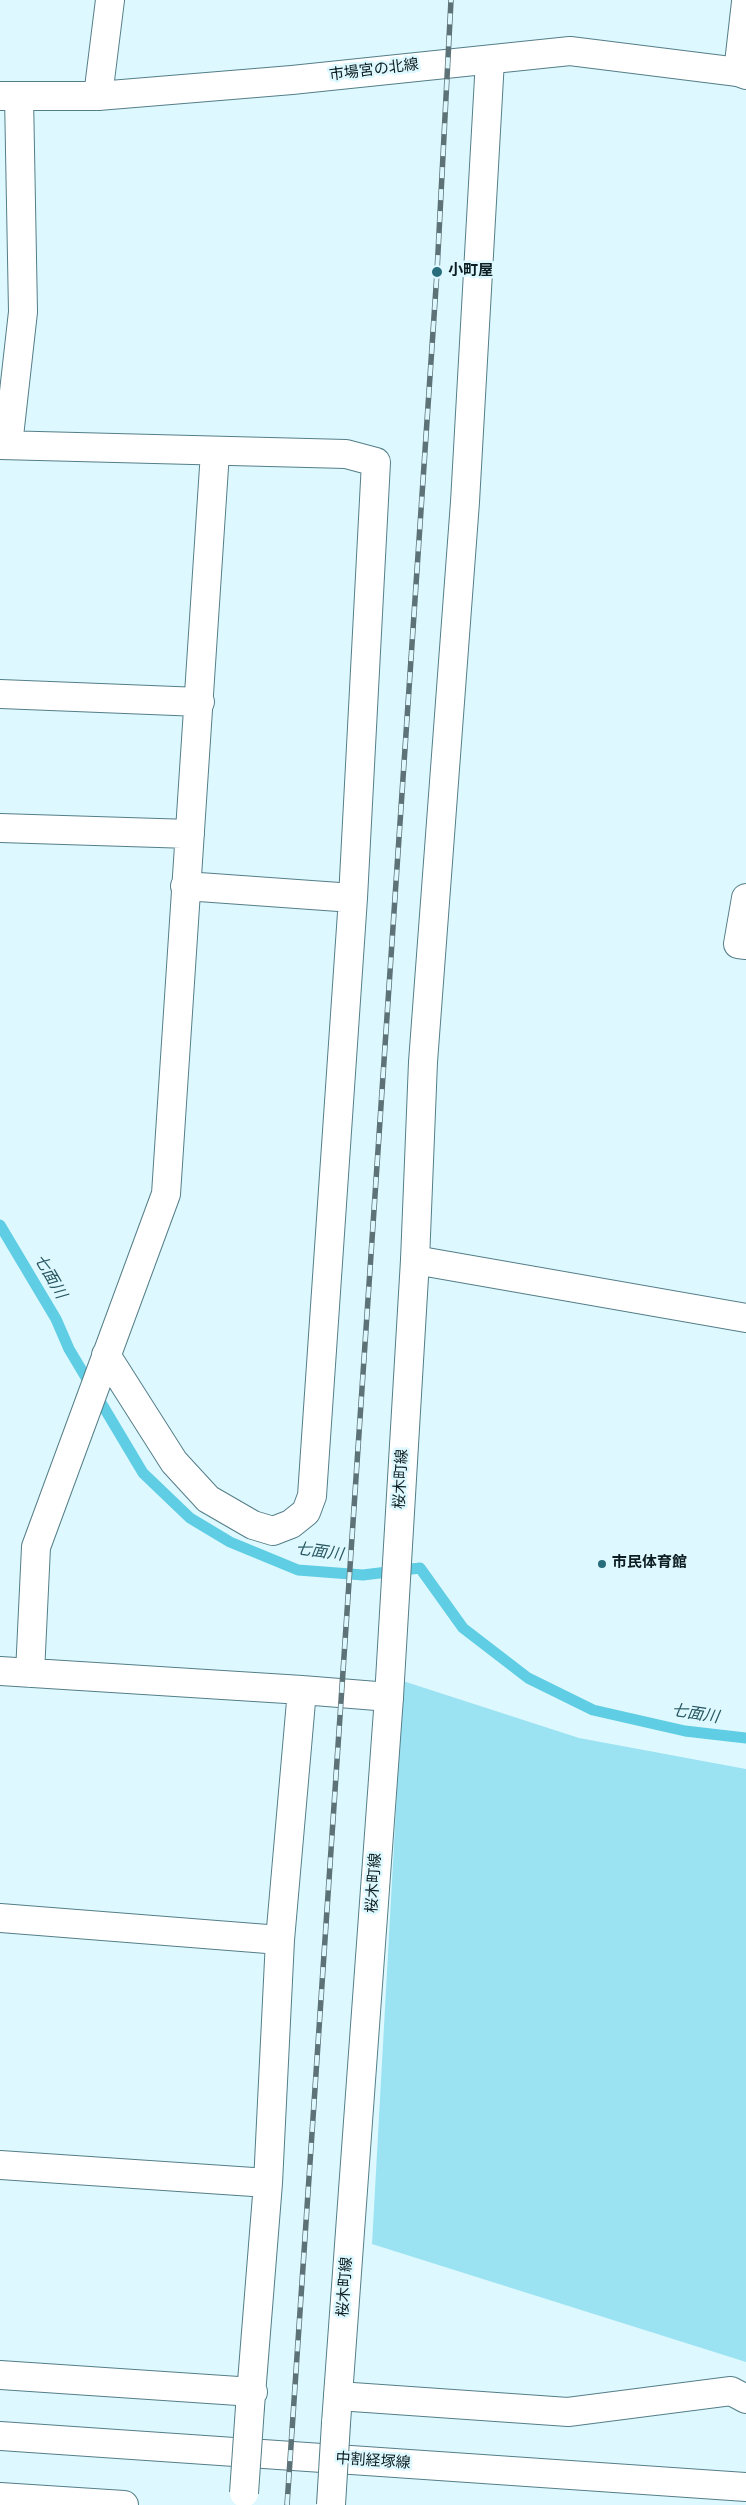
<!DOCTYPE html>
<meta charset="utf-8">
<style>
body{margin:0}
canvas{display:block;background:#ddf8fe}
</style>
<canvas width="746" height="2505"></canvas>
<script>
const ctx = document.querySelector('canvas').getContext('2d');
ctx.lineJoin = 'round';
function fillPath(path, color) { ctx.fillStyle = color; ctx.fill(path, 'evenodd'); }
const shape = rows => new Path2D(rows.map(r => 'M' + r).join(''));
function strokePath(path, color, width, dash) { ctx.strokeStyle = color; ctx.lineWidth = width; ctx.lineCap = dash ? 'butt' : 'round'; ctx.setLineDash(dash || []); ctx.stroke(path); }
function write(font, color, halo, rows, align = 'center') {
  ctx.font = font + ' "Source Sans 3","Noto Sans JP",sans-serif'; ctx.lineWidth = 5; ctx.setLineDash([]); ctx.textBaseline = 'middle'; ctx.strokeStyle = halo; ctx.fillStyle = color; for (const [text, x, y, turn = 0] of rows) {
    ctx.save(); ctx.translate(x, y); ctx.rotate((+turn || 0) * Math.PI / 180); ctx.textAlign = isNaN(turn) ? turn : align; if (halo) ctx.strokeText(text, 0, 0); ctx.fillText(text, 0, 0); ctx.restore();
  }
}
const green = shape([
 [403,1681,579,1738,746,1769,746,2362,372,2244]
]);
const stream = shape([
 [0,1225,56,1319,69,1349,143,1473,190,1518,230,1542,298,1570,363,1575,420,1568,463,1628,528,1678,593,1710,685,1731,746,1738]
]);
const street = shape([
 [738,72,746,2],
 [98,96,110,0],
 [0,445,346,454,376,462,353,898,312,1496,306,1512,291,1524,273,1531,253,1525,208,1499,174,1462,106,1355],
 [8,445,23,312,19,96],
 [0,694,200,702],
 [0,828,190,834],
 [185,886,353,898],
 [746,898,738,944,746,945],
 [415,1260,423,1062,465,502,490,60],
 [0,1671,302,1690,389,1697],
 [30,1673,36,1547,166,1194,215,452],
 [0,1918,280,1940],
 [0,2165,268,2183],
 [0,2375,253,2392],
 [338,2396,568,2412,731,2391,746,2399],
 [250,2407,268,2183,280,1940,302,1690],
 [0,2497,124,2505]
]);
const secondary = shape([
 [0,96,98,96,292,80,570,51,738,72,746,75],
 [336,2423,389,1697,415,1260,746,1318],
 [0,2436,746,2487]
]);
const rail = shape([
 [287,2505,437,272,451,0]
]);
const streetBridge = shape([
 [244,2493,250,2407]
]);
const secondaryBridge = shape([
 [331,2505,336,2423]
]);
const markers = [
 [437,272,6,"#276d7b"],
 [602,1564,5,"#276d7b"]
];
const streetNames = [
 ["市場宮の北線",374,71,-7],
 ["桜木町線",402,1479,-87],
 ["桜木町線",375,1883,-86],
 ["桜木町線",346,2287,-86],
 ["中割経塚線",373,2462,4]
];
const poiNames = [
 ["小町屋",448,272],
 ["市民体育館",612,1564]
];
const waterNames = [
 ["七面川",49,1277,60],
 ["七面川",319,1553,8],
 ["七面川",695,1715,9]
];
fillPath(green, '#9be3f3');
strokePath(stream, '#5fcde4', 11);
strokePath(street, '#547e88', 30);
strokePath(secondary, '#547e88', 30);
strokePath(street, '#fff', 28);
strokePath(secondary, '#fff', 28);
strokePath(rail, '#5d7276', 5.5);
strokePath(rail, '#ddf8fe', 4, [11]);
strokePath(streetBridge, '#547e88', 30, []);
strokePath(secondaryBridge, '#547e88', 30, []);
strokePath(streetBridge, '#fff', 28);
strokePath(secondaryBridge, '#fff', 28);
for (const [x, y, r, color] of markers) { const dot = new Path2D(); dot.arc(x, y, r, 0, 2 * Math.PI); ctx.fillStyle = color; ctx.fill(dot); strokePath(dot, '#ddf8fe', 2); }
write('15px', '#0d1e22', '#ddf8fe', streetNames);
write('bold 15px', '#0d1e22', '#ddf8fe', poiNames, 'left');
write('italic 16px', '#275761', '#ddf8fe', waterNames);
</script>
